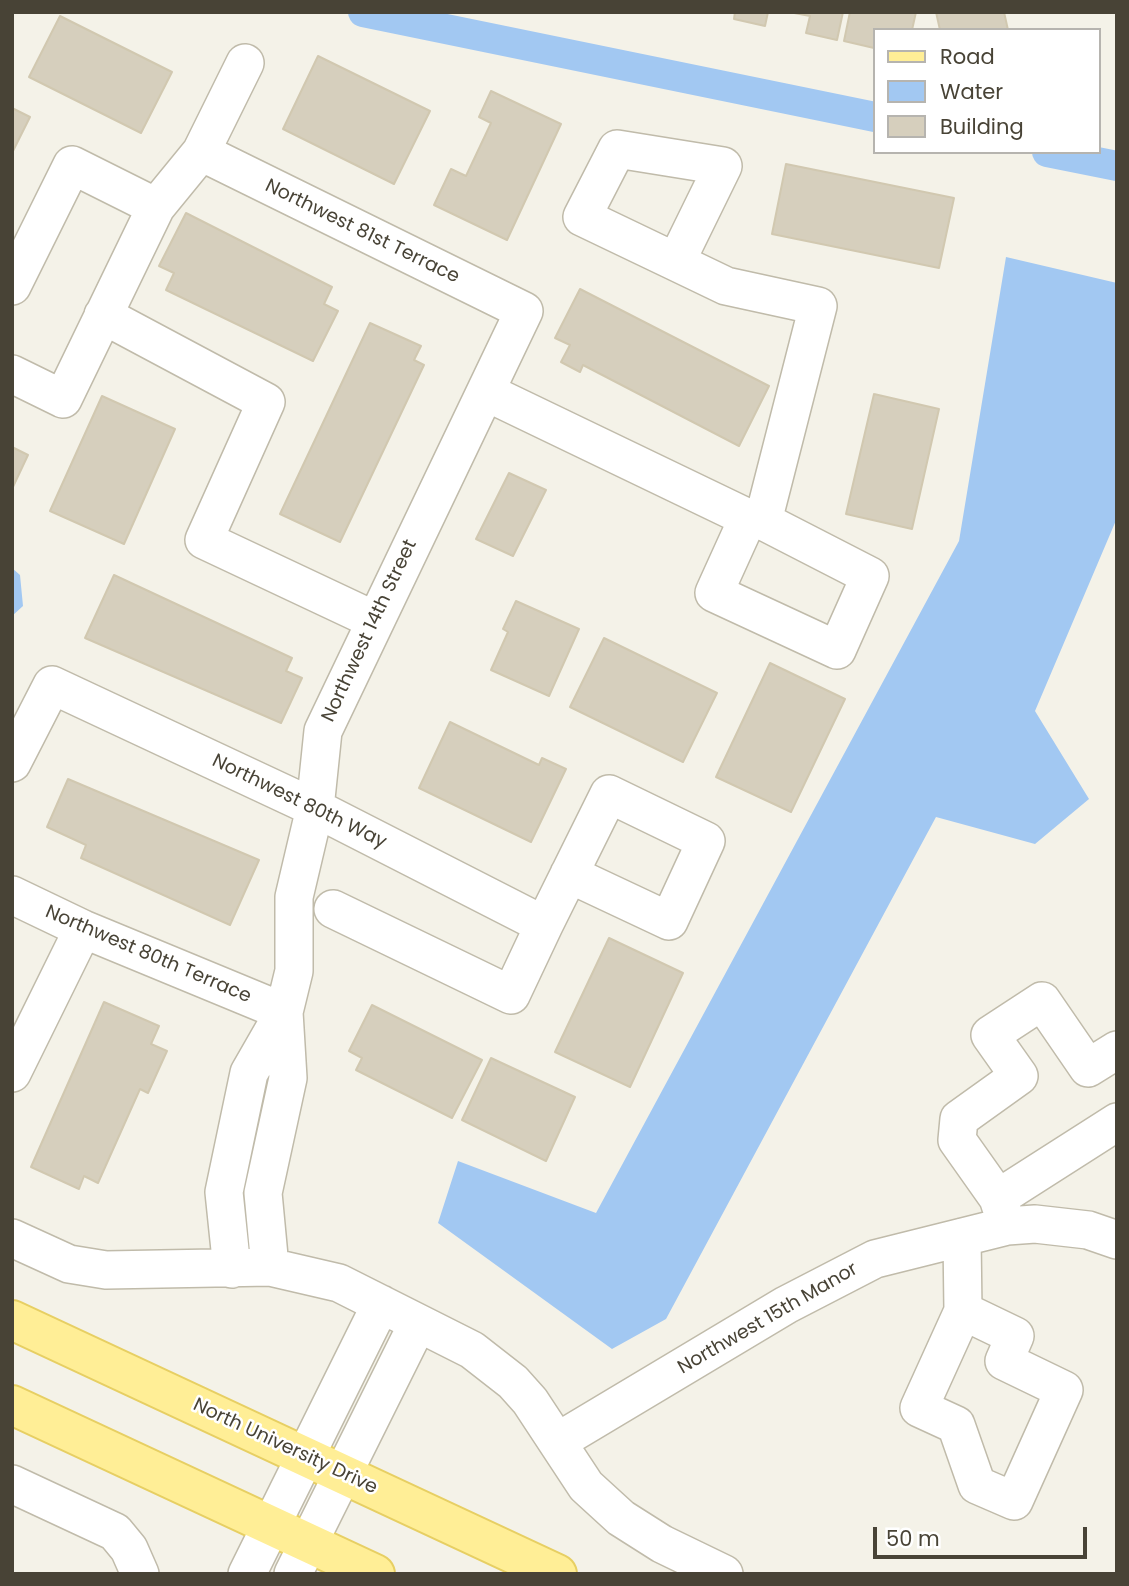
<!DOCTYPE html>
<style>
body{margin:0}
#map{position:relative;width:1129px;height:1586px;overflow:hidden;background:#f4f2e8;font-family:Poppins,sans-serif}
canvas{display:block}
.frame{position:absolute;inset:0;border:14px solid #484336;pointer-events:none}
.legend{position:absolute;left:873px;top:28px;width:228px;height:126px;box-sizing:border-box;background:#fff;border:2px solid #b6b4af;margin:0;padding:9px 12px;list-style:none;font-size:21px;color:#484336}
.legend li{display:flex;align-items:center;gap:14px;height:35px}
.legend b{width:35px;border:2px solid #b6b4af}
.scale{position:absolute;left:873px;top:1527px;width:214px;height:32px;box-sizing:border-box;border:4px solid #484336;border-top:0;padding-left:9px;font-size:21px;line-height:24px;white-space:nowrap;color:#484336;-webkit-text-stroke:5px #fff;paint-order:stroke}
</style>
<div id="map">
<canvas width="1129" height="1586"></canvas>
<div class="frame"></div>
<ul class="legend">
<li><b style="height:9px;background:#ffee96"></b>Road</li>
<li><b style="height:19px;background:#a2c8f2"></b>Water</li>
<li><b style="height:19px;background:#d6cfbd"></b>Building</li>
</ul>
<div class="scale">50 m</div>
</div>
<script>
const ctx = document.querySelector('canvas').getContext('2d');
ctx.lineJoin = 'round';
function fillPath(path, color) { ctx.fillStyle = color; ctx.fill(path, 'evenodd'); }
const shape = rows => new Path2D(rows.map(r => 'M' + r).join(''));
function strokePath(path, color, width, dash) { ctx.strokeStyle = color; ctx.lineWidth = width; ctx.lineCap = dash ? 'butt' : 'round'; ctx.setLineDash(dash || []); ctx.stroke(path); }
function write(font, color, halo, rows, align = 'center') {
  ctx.font = font + ' Poppins,sans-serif'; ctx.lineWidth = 5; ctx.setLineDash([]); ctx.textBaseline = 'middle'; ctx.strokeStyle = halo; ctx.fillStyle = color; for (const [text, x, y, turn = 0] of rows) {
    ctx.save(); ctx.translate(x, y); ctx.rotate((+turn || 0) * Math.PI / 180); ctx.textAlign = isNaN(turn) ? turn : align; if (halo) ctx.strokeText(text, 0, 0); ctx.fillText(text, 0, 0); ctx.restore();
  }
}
const water = shape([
 [1006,257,1117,283,1117,518,1035,711,1089,799,1035,844,936,817,666,1319,612,1349,438,1223,458,1161,596,1213,959,541],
 [12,568,20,575,23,606,12,616]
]);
const canal = shape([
 [363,12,875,117],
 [1047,152,1117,166]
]);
const building = shape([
 [735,12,768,12,765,26,734,19,735,12],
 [789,12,843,12,837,40,806,33,810,16,789,12],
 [850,12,916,12,912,30,875,30,874,48,844,41,850,12],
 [936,12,1004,12,1008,30,940,30,936,12],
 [60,16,172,72,141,133,29,77,60,16],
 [318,56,430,111,394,184,283,129,318,56],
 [491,91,561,124,507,240,434,205,451,169,466,176,491,123,479,117,491,91],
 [12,108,30,117,12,153,12,108],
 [786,164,954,198,939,268,772,234,786,164],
 [186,213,332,287,324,304,338,311,313,361,166,290,174,273,159,266,186,213],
 [580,289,769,386,739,446,583,365,580,372,561,362,570,345,555,338,580,289],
 [370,323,421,346,414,360,424,365,340,542,280,514,370,323],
 [874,394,939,409,912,529,846,514,874,394],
 [102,396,175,429,124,544,50,511,102,396],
 [12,447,28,455,12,489,12,447],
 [509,473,546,490,513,556,476,539,509,473],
 [114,575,292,658,286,671,302,678,281,723,85,638,114,575],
 [516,601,579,629,549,696,491,670,508,632,503,629,516,601],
 [604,638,717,693,683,762,570,707,604,638],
 [770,663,845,699,791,812,716,777,770,663],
 [450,722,539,765,542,758,566,769,531,842,419,788,450,722],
 [68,779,259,860,230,925,81,858,86,845,47,827,68,779],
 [609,938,683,973,630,1087,555,1052,609,938],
 [104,1002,159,1026,151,1044,167,1051,148,1093,140,1089,98,1183,84,1176,79,1189,31,1167,104,1002],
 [372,1005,482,1060,452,1118,356,1070,362,1058,349,1051,372,1005],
 [491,1058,575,1097,546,1161,462,1120,491,1058]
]);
const minor = shape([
 [201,152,524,311,323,731,315,808,294,897,294,971,284,1012,249,1073,224,1192,232,1269],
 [156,207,201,152,245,63],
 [676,262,723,166,617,149,582,217,676,262,726,286,818,306,763,521],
 [12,286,72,165,156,207,63,399,12,374],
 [103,315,266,402,204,540,374,620],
 [486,392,748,518,763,521,870,576,837,650,714,593,748,518],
 [12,763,52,685,315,808,544,925],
 [12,895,83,929,284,1012],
 [333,909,511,995,544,925,609,794,706,841,669,921,569,874],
 [12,1073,83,929],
 [998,1198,1117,1122],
 [1007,1226,998,1198,957,1140,959,1119,1019,1076,990,1035,1042,1001,1088,1068,1117,1050],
 [962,1237,963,1311,919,1408,956,1425,977,1485,1014,1501,1064,1390,1004,1361,1015,1336,963,1311],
 [12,1238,69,1264,106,1270,270,1267,339,1283,472,1350,513,1382,530,1401,586,1486,621,1518,662,1544,724,1574],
 [270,1267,263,1193,288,1078,284,1012],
 [557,1442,786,1305,875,1259,1007,1226,1035,1224,1088,1230,1117,1240],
 [12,1484,115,1532,129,1549,140,1574],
 [247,1574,381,1304],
 [293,1574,418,1323]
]);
const major = shape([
 [12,1320,557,1574],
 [12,1405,375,1574]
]);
const streetNames = [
 ["Northwest 81st Terrace",362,232,26],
 ["Northwest 14th Street",370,631,-65],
 ["Northwest 80th Way",299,802,26],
 ["Northwest 80th Terrace",148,955,23],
 ["Northwest 15th Manor",768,1319,-30],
 ["North University Drive",285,1447,25]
];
fillPath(water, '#a2c8f2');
strokePath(canal, '#a2c8f2', 30);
fillPath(building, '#d6cfbd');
strokePath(building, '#d1c8b0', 2);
strokePath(minor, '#c0bbaa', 40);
strokePath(major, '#e7cf63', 42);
strokePath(minor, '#fff', 37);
strokePath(major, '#ffee96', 38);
write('19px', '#484336', '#fff', streetNames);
</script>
